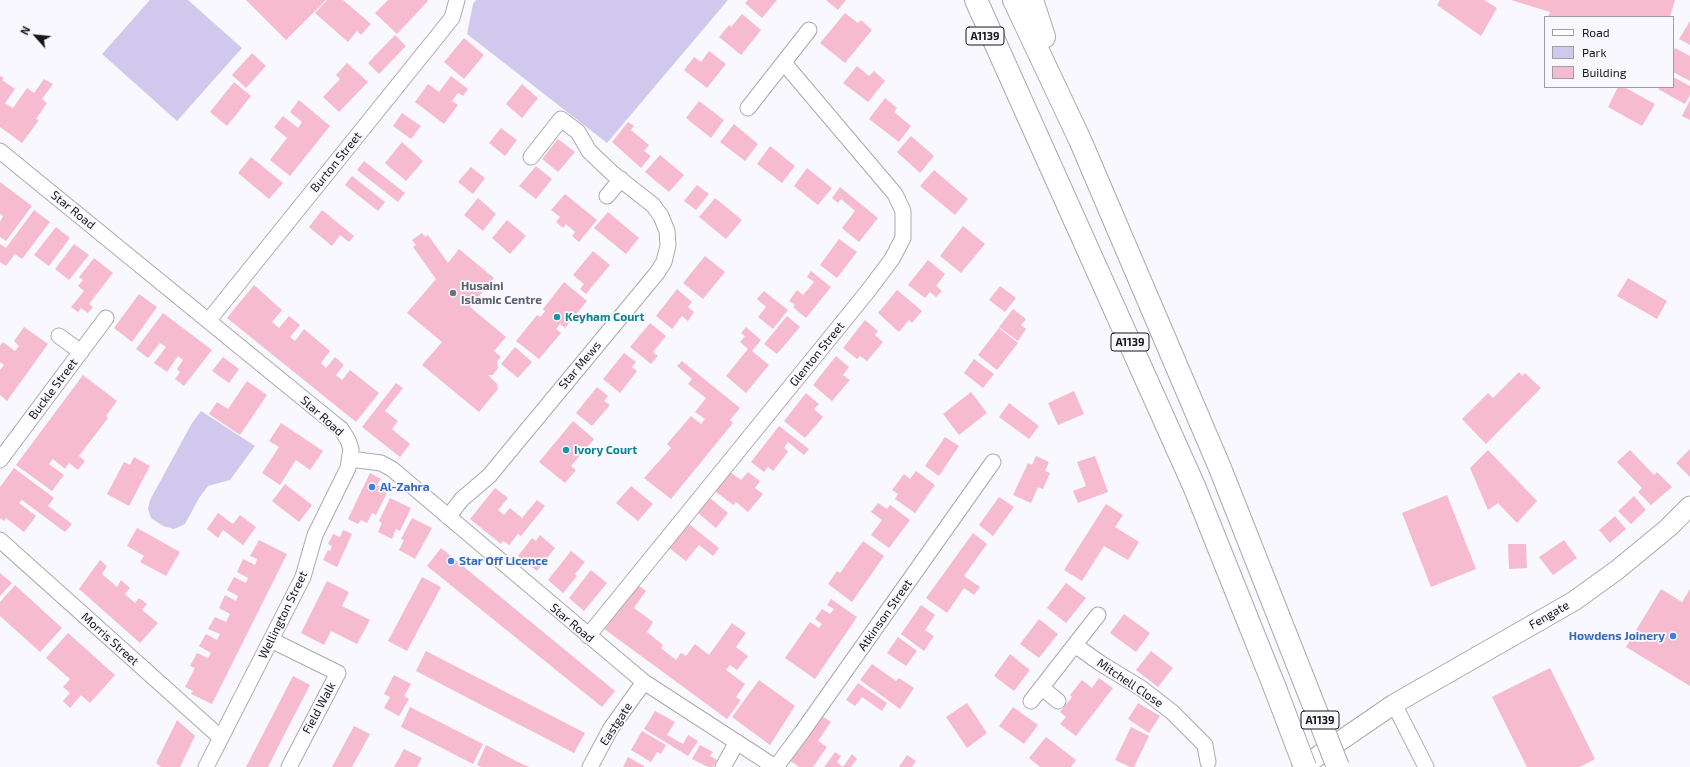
<!DOCTYPE html>
<style>
body{margin:0}
#map{position:relative;width:1690px;height:767px;overflow:hidden;background:#f9f8fe;font-family:"Exo 2",sans-serif}
canvas{display:block}
.legend{position:absolute;left:1544px;top:16px;width:130px;height:72px;box-sizing:border-box;background:#f9f8fe;border:1px solid #9f9ea2;margin:0;padding:5px 7px;list-style:none;font-size:12px;color:#171719}
.legend li{display:flex;align-items:center;gap:8px;height:20px}
.legend b{width:20px;border:1px solid #9f9ea2}
.north{position:absolute;left:16px;top:16px;width:40px;height:40px;-webkit-text-stroke:3px #f9f8fe;paint-order:stroke;rotate:297deg;font-size:11px;font-weight:700;line-height:16px;text-align:center;color:#171719}
.north::after{content:'';display:block;margin:auto;width:14px;height:18px;background:#171719;clip-path:polygon(50% 0,100% 100%,50% 72%,0 100%)}
</style>
<div id="map">
<canvas width="1690" height="767"></canvas>
<ul class="legend">
<li><b style="height:5px;background:#fff"></b>Road</li>
<li><b style="height:11px;background:#d0c9ed"></b>Park</li>
<li><b style="height:11px;background:#f6bbcf"></b>Building</li>
</ul>
<div class="north">N</div>
</div>
<script>
const ctx = document.querySelector('canvas').getContext('2d');
ctx.lineJoin = 'round';
function fillPath(path, color) { ctx.fillStyle = color; ctx.fill(path, 'evenodd'); }
const shape = rows => new Path2D(rows.map(r => 'M' + r).join(''));
function strokePath(path, color, width, dash) { ctx.strokeStyle = color; ctx.lineWidth = width; ctx.lineCap = dash ? 'butt' : 'round'; ctx.setLineDash(dash || []); ctx.stroke(path); }
function write(font, color, halo, rows, align = 'center') {
  ctx.font = font + ' "Exo 2",sans-serif'; ctx.lineWidth = 3.5; ctx.setLineDash([]); ctx.textBaseline = 'middle'; ctx.strokeStyle = halo; ctx.fillStyle = color; for (const [text, x, y, turn = 0] of rows) {
    ctx.save(); ctx.translate(x, y); ctx.rotate((+turn || 0) * Math.PI / 180); ctx.textAlign = isNaN(turn) ? turn : align; if (halo) ctx.strokeText(text, 0, 0); ctx.fillText(text, 0, 0); ctx.restore();
  }
}
const green = shape([
 [150,0,188,0,242,48,177,121,102,54],
 [476,0,728,0,607,143,467,34,473,4],
 [201,411,255,446,230,480,208,486,199,498,185,524,174,529,163,526,151,518,148,509,150,500,192,423]
]);
const building = shape([
 [246,0,326,0,286,40],
 [327,0,343,0,371,24,361,35,357,31,348,42,315,13],
 [388,0,427,0,428,1,397,34,375,13],
 [748,0,777,0,762,18,745,3],
 [826,0,846,0,838,10],
 [1440,0,1484,0,1497,8,1481,36,1437,5],
 [1511,0,1675,0,1670,17,1548,17,1550,12],
 [845,13,858,23,861,20,872,30,845,63,820,43],
 [742,14,761,30,741,55,719,37,729,25,731,27],
 [1690,21,1690,45,1679,39],
 [395,35,406,46,379,74,368,63],
 [464,38,484,55,464,79,444,62],
 [1675,48,1690,56,1690,81,1673,72,1673,52],
 [709,51,726,64,707,88,684,70,694,57,701,62],
 [252,53,266,66,246,88,232,75],
 [347,63,368,82,339,112,323,97,340,79,336,75],
 [857,66,869,76,874,71,885,81,868,102,843,83],
 [0,76,4,78,2,80,15,89,5,103,13,108,27,88,34,93,44,79,53,84,42,99,47,103,36,119,39,120,22,143,0,127],
 [451,76,468,89,463,96,458,93,452,101,458,105,444,124,415,102,428,84,439,92],
 [1673,77,1690,86,1690,95,1685,104,1658,89,1660,87,1673,87],
 [234,82,251,96,227,126,210,112],
 [522,84,538,98,522,118,506,104],
 [1618,87,1624,87,1655,104,1642,126,1608,107],
 [885,98,897,108,894,112,911,126,899,142,869,119],
 [299,100,330,126,290,176,270,160,287,138,274,127,283,116,298,128,302,122,290,112],
 [1690,100,1690,120,1682,116],
 [699,101,724,120,711,138,686,118],
 [402,113,421,126,411,139,393,126],
 [628,122,634,126,631,130,649,145,644,151,651,156,641,168,612,142],
 [734,124,758,144,745,161,720,142],
 [501,128,517,140,505,156,489,143],
 [911,136,934,156,920,173,897,152],
 [558,139,575,152,558,172,542,159],
 [402,142,423,161,406,181,385,163],
 [770,146,795,166,782,183,757,164],
 [660,155,684,175,669,192,645,172],
 [251,157,283,183,269,199,238,173],
 [364,161,405,193,398,202,357,170],
 [536,166,552,179,536,199,519,186],
 [471,167,485,178,473,194,458,182],
 [807,168,832,188,818,205,794,186],
 [934,170,968,199,955,215,920,186],
 [352,176,385,202,378,211,345,185],
 [0,182,32,206,6,241,0,237,0,222,3,216,0,214],
 [697,185,709,194,696,210,684,201],
 [840,187,878,218,859,242,842,228,855,211,841,199,838,203,832,198],
 [565,194,597,220,579,242,572,236,575,232,566,224,563,228,556,222,560,217,551,210],
 [478,198,496,214,483,231,464,215],
 [715,198,742,220,726,239,699,217],
 [34,210,50,222,22,259,15,254,6,266,0,262,0,244,6,248],
 [322,210,354,236,349,242,340,235,332,246,309,227],
 [608,212,639,238,626,254,594,228],
 [507,220,526,236,510,254,492,238],
 [963,226,985,244,961,273,940,256],
 [56,227,70,238,49,266,34,255],
 [422,233,425,237,428,235,448,263,459,249,494,278,470,307,506,337,494,351,501,357,497,361,498,368,493,375,488,375,497,384,498,389,479,412,422,365,442,342,407,313,436,279,413,247,416,245,412,240],
 [839,239,857,252,837,278,820,265],
 [74,244,89,255,69,280,55,269],
 [593,251,610,265,586,294,580,289,584,284,573,275],
 [705,256,725,272,703,299,683,283],
 [94,258,113,273,89,304,93,307,88,313,81,308,78,312,71,307,84,291,78,286,83,280,79,277],
 [928,260,945,274,936,286,942,291,936,297,930,292,925,298,908,285],
 [811,271,831,287,806,318,793,307,795,305,789,301,797,290,803,295,814,282,807,277],
 [1628,278,1667,301,1657,319,1617,296],
 [564,282,587,301,565,328,560,324,556,329,561,333,539,359,516,341,537,315,540,317,543,314,545,311,543,309],
 [254,285,282,310,272,322,279,328,289,316,300,325,290,337,295,341,304,329,330,351,321,363,326,368,335,357,344,365,336,375,342,380,350,370,379,393,356,422,227,318],
 [1000,286,1016,298,1005,312,989,300],
 [677,289,692,302,688,307,694,312,688,321,682,316,672,329,656,316],
 [897,290,922,311,912,323,909,320,899,332,878,313],
 [764,291,788,310,773,329,758,317,766,307,757,299],
 [139,294,157,307,132,342,114,328],
 [1013,309,1026,319,1021,325,1026,329,1018,341,999,327],
 [163,313,212,350,184,386,175,379,180,372,177,369,183,360,178,356,167,372,154,363,166,347,160,343,148,358,136,349],
 [787,316,800,327,777,354,764,344],
 [865,320,878,331,875,335,883,342,867,361,860,356,857,359,843,348],
 [650,323,666,336,653,352,658,356,651,364,630,347],
 [24,327,48,344,7,401,0,395,0,370,4,365,0,362,0,346,3,342,15,351,19,346,14,341],
 [746,327,761,340,752,351,769,365,746,393,726,376,748,349,740,342,745,336,741,333],
 [999,328,1018,343,997,370,978,355],
 [515,347,532,362,518,378,501,364],
 [624,353,636,362,632,367,637,371,620,393,603,379],
 [836,356,849,367,843,375,850,380,832,401,813,385],
 [223,357,239,369,229,383,212,371],
 [974,359,994,374,983,388,964,373],
 [682,361,740,408,730,420,733,423,671,499,644,478,671,448,667,444,691,416,701,424,705,419,695,412,706,398,688,384,692,379,677,366],
 [1519,372,1522,376,1525,373,1541,388,1486,444,1462,419,1488,393,1493,398],
 [83,375,117,401,106,416,108,418,79,456,85,461,78,470,69,463,65,469,53,459,49,464,64,475,52,491,16,465],
 [247,381,267,395,240,435,209,414,217,402,228,409],
 [396,383,403,388,385,411,398,421,392,429,410,444,400,457,362,427],
 [597,387,608,396,604,401,610,405,592,426,576,413],
 [1074,391,1084,414,1058,425,1048,403],
 [971,392,987,413,959,435,943,414],
 [806,393,819,404,814,409,823,417,805,438,784,421],
 [1009,403,1039,426,1029,439,999,417],
 [573,421,594,439,571,466,576,470,565,483,539,462],
 [281,423,323,451,310,470,296,460,280,485,262,473,279,447,269,441],
 [779,426,809,449,804,455,788,442,784,448,788,451,784,457,773,471,768,467,764,472,751,462],
 [945,437,959,446,939,476,925,466],
 [1690,449,1690,477,1676,463],
 [1488,450,1537,501,1517,523,1498,503,1488,510,1470,468],
 [1630,450,1654,475,1657,472,1672,487,1651,505,1638,492,1642,488,1617,462],
 [1036,456,1049,462,1045,471,1050,473,1043,489,1038,487,1031,503,1013,495,1028,463,1032,465],
 [1095,456,1108,492,1078,503,1073,491,1086,486,1077,462],
 [134,457,150,466,129,506,107,494,124,462,130,465],
 [14,468,54,498,48,506,72,524,65,532,22,500,19,503,36,516,24,532,6,518,4,521,0,518,0,487],
 [916,471,935,485,915,513,895,499,898,494,892,490,904,474,910,479],
 [730,472,741,480,748,472,760,481,755,488,763,494,748,512,736,502,733,505,715,491],
 [370,473,381,479,377,485,388,491,376,515,372,513,367,523,361,520,358,524,348,519],
 [285,484,312,505,299,522,272,501],
 [631,486,653,504,638,521,616,503],
 [495,488,508,498,498,510,504,515,510,508,522,518,537,500,545,506,521,536,518,534,509,545,503,541,501,544,470,519],
 [1447,495,1476,569,1431,587,1402,513],
 [1634,496,1646,510,1631,524,1618,511],
 [999,497,1014,507,993,536,979,525],
 [390,498,411,508,400,531,396,529,392,539,378,532,382,523,379,521],
 [710,498,728,513,716,528,698,513],
 [878,503,887,509,890,505,910,520,889,548,871,535,882,520,871,512],
 [1106,504,1123,515,1115,527,1139,542,1128,560,1104,546,1082,581,1064,570],
 [218,513,233,524,240,515,256,527,243,545,223,530,218,538,207,529],
 [1615,516,1626,529,1610,543,1599,530],
 [412,518,432,528,415,559,399,550,404,540,401,539],
 [689,524,719,548,713,556,699,545,686,561,669,548],
 [137,528,180,552,166,576,140,562,144,556,127,546],
 [343,530,352,534,337,567,323,560,328,550,330,551,332,546,328,544,333,534,340,537],
 [973,533,987,544,964,576,980,587,974,595,964,588,947,613,926,598],
 [540,535,555,548,537,571,518,556,532,538,536,541],
 [259,540,287,554,212,704,191,694,193,691,185,687,195,668,190,666,197,653,208,658,211,653,199,646,206,634,217,640,220,634,208,629,215,617,226,622,230,614,219,608,225,595,236,601,238,596,227,590,234,577,246,583,248,578,237,572,243,559,255,565,257,559,250,556],
 [1564,540,1577,558,1553,575,1539,557],
 [863,541,884,556,852,602,828,584,837,571,840,573],
 [1508,544,1526,544,1527,568,1509,569],
 [441,548,615,691,602,707,427,566],
 [571,551,585,562,575,574,577,576,563,593,548,580],
 [100,560,107,566,102,574,117,587,121,580,130,588,125,594,135,603,139,598,147,604,142,610,158,623,140,643,79,589],
 [591,570,607,583,584,611,569,598],
 [0,573,12,583,0,596],
 [422,577,441,587,407,651,388,641],
 [327,581,349,592,342,606,370,620,357,644,331,631,324,645,301,633],
 [1066,583,1086,598,1066,623,1047,608],
 [15,585,62,628,40,652,0,616,0,602],
 [638,585,646,591,634,608,653,622,647,632,663,645,661,648,676,660,681,653,686,656,695,644,709,655,732,623,746,633,736,647,748,656,737,670,730,665,726,670,745,684,736,697,741,700,727,719,603,628],
 [1661,589,1682,602,1690,589,1690,686,1626,647],
 [831,599,857,617,815,679,785,658,810,622,819,628,822,624,815,619,822,609,830,614,834,609,827,605],
 [921,605,935,615,925,630,934,636,924,651,901,634],
 [1124,614,1150,633,1136,652,1110,633],
 [1039,619,1058,634,1039,658,1020,644],
 [68,633,115,675,90,703,81,695,70,708,63,701,70,693,63,687,70,679,46,658],
 [898,637,917,651,906,666,887,653],
 [426,651,585,733,574,753,416,671],
 [1151,651,1173,668,1158,687,1136,670],
 [1010,654,1030,670,1014,691,994,676],
 [872,664,896,681,899,678,914,688,900,709,860,680],
 [1550,668,1595,759,1580,767,1527,767,1492,697],
 [394,675,411,684,404,696,409,699,399,716,384,708,390,697,384,694],
 [293,676,310,685,280,743,268,767,246,767],
 [1099,678,1113,688,1076,736,1060,724,1066,717,1060,712,1072,697,1070,695,1082,680,1092,688],
 [759,680,795,706,770,745,732,717],
 [858,683,887,703,882,711,862,697,855,706,846,700],
 [967,703,987,733,967,748,946,717],
 [1138,703,1160,716,1149,733,1128,719],
 [410,707,483,744,473,764,401,727],
 [1013,707,1038,725,1024,744,999,726],
 [655,711,675,722,667,735,683,744,688,735,698,741,688,756,644,729],
 [819,714,831,722,818,741,827,747,813,767,799,767,789,760],
 [177,720,195,736,180,767,161,767,156,763],
 [354,726,370,734,352,767,332,767],
 [1131,727,1149,736,1134,767,1130,767,1115,760],
 [642,731,666,745,661,754,657,752,651,762,631,750],
 [1046,737,1076,760,1071,767,1040,767,1029,758],
 [486,745,516,761,529,767,481,767,477,765],
 [700,745,713,752,710,756,717,760,713,767,708,767,692,759],
 [404,749,422,758,417,767,394,767],
 [835,752,841,756,837,762,843,767,852,754,857,759,851,767,824,767],
 [907,755,916,761,912,767,899,767],
 [628,757,644,766,644,767,623,767]
]);
const minor = shape([
 [748,108,809,30],
 [0,151,331,421,341,429,348,440,351,449,348,468,315,535,303,577,206,767],
 [607,196,621,179],
 [209,320,452,18,457,0],
 [59,336,81,352],
 [350,459,381,463,392,469,644,682,775,767],
 [0,460,106,318],
 [448,517,462,499,489,476,657,273,664,262,668,245,667,231,661,216,653,205,612,173,589,151,578,132,561,119,531,157],
 [0,540,221,738],
 [588,636,868,291,892,259,903,238,903,211,895,194,784,63],
 [271,640,338,673,289,767],
 [1075,645,1100,663,1141,688,1172,712,1205,745,1208,762],
 [1042,688,1058,701],
 [1031,701,1098,615],
 [1394,704,1426,767],
 [590,767,611,728,644,682],
 [723,767,737,742],
 [776,767,802,732,993,462]
]);
const tertiary = shape([
 [1302,767,1394,704,1574,601,1617,570,1668,528,1690,506]
]);
const trunk = shape([
 [976,0,1194,486,1275,688],
 [1014,0,1080,140,1220,468,1301,673],
 [1032,0,1044,37]
]);
const trunkBridge = shape([
 [1301,673,1338,767],
 [1275,688,1305,767]
]);
const markers = [
 [453,293,4,"#6b7280"],
 [557,317,4,"#0f9aa8"],
 [566,450,4,"#0f9aa8"],
 [372,487,4,"#3f7fe0"],
 [451,561,4,"#3f7fe0"],
 [1673,636,4,"#3f7fe0"]
];
const shields = [
 [985,36,38],
 [1130,342,38],
 [1320,720,38]
];
const shieldNames = [
 ["A1139",985,36],
 ["A1139",1130,342],
 ["A1139",1320,720]
];
const streetNames = [
 ["Burton Street",336,162,-51],
 ["Star Road",73,210,39],
 ["Glenton Street",817,354,-51],
 ["Star Mews",580,365,-50],
 ["Buckle Street",53,389,-53],
 ["Star Road",322,416,42],
 ["Wellington Street",283,615,-64],
 ["Atkinson Street",885,615,-55],
 ["Fengate",1549,615,-30],
 ["Star Road",572,623,40],
 ["Morris Street",110,639,42],
 ["Mitchell Close",1130,683,34],
 ["Field Walk",319,708,-62],
 ["Eastgate",616,724,-57]
];
const worshipNames = [
 ["Husaini",461,286],
 ["Islamic Centre",461,300]
];
const cultureNames = [
 ["Keyham Court",565,317],
 ["Ivory Court",574,450]
];
const shopNames = [
 ["Al-Zahra",380,487],
 ["Star Off Licence",459,561],
 ["Howdens Joinery",1665,636,"right"]
];
fillPath(green, '#d0c9ed');
fillPath(building, '#f6bbcf');
strokePath(minor, '#aaa9ae', 17);
strokePath(tertiary, '#aaa9ae', 21);
strokePath(trunk, '#aaa9ae', 24);
strokePath(minor, '#fff', 15);
strokePath(tertiary, '#fff', 19);
strokePath(trunk, '#fff', 22);
strokePath(trunkBridge, '#aaa9ae', 24, []);
strokePath(trunkBridge, '#fff', 22);
for (const [x, y, r, color] of markers) { const dot = new Path2D(); dot.arc(x, y, r, 0, 2 * Math.PI); ctx.fillStyle = color; ctx.fill(dot); strokePath(dot, '#f9f8fe', 1.5); }
for (const [x, y, w] of shields) { const box = new Path2D(); box.roundRect(x - w / 2, y - 9, w, 18, 3); ctx.fillStyle = '#f9f8fe'; ctx.fill(box); strokePath(box, '#171719', 1); }
write('bold 11px', '#171719', null, shieldNames);
write('12px', '#171719', '#f9f8fe', streetNames);
write('bold 12px', '#5b616d', '#f9f8fe', worshipNames, 'left');
write('bold 12px', '#0d838f', '#f9f8fe', cultureNames, 'left');
write('bold 12px', '#366cbe', '#f9f8fe', shopNames, 'left');
</script>
